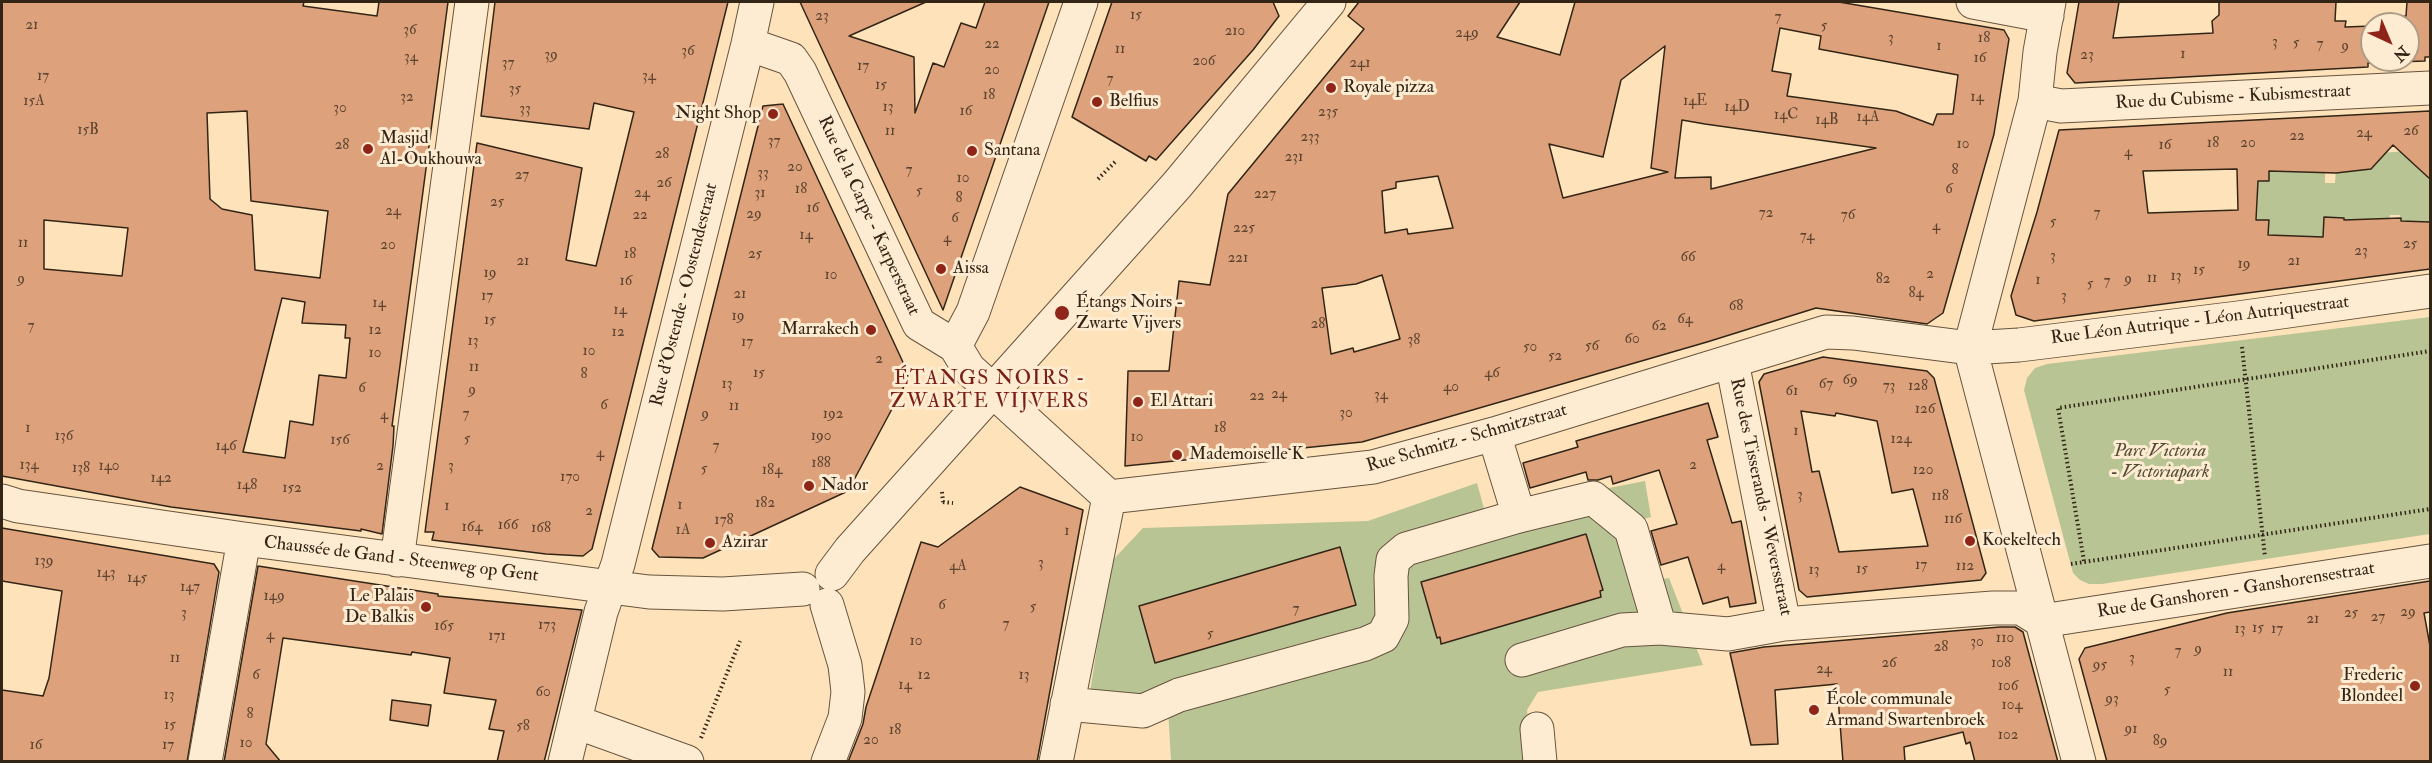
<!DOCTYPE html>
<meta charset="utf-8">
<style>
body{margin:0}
#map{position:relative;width:2432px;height:763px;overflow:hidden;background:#fee2ba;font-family:"IM FELL Double Pica",serif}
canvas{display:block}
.frame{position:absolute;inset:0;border:3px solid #332516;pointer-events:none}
.north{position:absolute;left:2360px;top:12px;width:60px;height:60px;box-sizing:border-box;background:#feecd2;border:2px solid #ad9c87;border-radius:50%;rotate:136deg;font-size:16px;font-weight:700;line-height:24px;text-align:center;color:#332516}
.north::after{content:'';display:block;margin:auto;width:21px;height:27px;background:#8f2418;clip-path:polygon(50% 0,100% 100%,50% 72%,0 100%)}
</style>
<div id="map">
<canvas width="2432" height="763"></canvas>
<div class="frame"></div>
<div class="north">N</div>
</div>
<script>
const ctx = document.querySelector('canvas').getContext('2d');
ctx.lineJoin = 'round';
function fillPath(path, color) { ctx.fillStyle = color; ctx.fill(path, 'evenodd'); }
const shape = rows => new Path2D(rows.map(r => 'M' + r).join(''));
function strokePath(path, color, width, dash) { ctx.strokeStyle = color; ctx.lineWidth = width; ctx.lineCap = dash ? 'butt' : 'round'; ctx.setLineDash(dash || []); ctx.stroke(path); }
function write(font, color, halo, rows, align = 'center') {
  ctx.font = font + ' "IM FELL Double Pica",serif'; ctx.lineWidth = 6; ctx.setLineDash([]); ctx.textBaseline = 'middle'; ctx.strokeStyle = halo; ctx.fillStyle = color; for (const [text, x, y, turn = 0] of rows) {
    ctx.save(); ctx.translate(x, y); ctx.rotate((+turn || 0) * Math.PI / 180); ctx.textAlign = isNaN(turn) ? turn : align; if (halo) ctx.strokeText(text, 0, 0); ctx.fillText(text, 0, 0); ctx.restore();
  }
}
const green = shape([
 [2413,151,2427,167,2430,163,2430,222,2401,221,2400,215,2390,215,2389,219,2345,229,2344,218,2333,218,2333,221,2323,222,2323,235,2326,238,2264,236,2268,232,2269,220,2257,220,2258,181,2268,167,2325,172,2325,183,2335,183,2337,155,2362,170,2371,169,2375,165,2374,153],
 [2430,317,2430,534,2102,584,2089,584,2080,580,2073,573,2024,390,2027,378,2035,368,2047,364],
 [1645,481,1651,517,1622,525,1637,584,1669,578,1703,665,1538,692,1527,710,1532,761,1171,761,1168,708,1089,699,1110,563,1143,528,1368,521,1477,483,1485,512]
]);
const building = shape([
 [2,2,304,2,303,6,377,16,379,2,448,2,392,426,394,426,393,446,382,534,361,529,361,531,171,507,2,476,2,2],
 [247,111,251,201,328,211,320,278,255,270,252,215,222,209,210,199,207,113,247,111],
 [44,220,128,228,122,276,44,269,44,220],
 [282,298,305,302,302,323,346,325,345,338,350,338,346,378,319,375,313,425,290,421,285,458,243,452,282,298],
 [495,2,728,2,592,549,583,556,546,554,432,540,434,532,425,532,477,143,582,168,566,260,596,266,634,112,594,103,589,129,481,116,495,2],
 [800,2,926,2,849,36,914,57,915,113,933,63,944,67,961,23,976,28,985,2,1049,2,943,310,800,2],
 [1112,2,1273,2,1279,16,1253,50,1156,160,1149,156,1146,161,1072,117,1112,2],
 [1359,2,1520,2,1497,37,1560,55,1575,2,1839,2,2004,30,2009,39,1994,134,1943,313,1927,324,1816,308,1707,342,1362,442,1125,466,1128,371,1169,371,1179,281,1210,285,1228,194,1364,29,1348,16,1359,2],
 [1780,28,1821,36,1819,49,1958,75,1953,114,1937,114,1933,125,1896,111,1787,96,1791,74,1772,71,1780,28],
 [1665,46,1651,168,1668,172,1563,198,1549,144,1603,157,1621,80,1665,46],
 [1682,120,1705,124,1876,148,1711,189,1711,177,1675,178,1682,120],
 [1438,176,1453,228,1408,234,1407,229,1385,233,1382,191,1396,188,1396,182,1438,176],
 [1382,275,1400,339,1354,352,1353,348,1331,354,1322,288,1356,284,1382,275],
 [2079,2,2119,2,2113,38,2213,33,2212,21,2219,15,2219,2,2336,2,2335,21,2346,21,2345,27,2372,26,2372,60,2408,60,2408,24,2386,24,2386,17,2406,16,2407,2,2430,2,2430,57,2425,57,2425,61,2368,63,2368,67,2075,83,2067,73,2079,2],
 [783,104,908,373,907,381,848,491,703,558,659,557,652,549,763,106,783,104],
 [2430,111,2430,179,2393,145,2371,169,2336,173,2269,171,2269,181,2258,181,2256,220,2269,220,2268,235,2323,237,2324,217,2344,218,2344,220,2401,218,2401,221,2430,222,2430,269,2034,321,2016,315,2011,296,2037,212,2059,130,2430,111],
 [2237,169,2238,210,2148,213,2143,171,2237,169],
 [1823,357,1927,371,1934,378,1986,573,1981,580,1807,597,1799,590,1759,382,1764,374,1823,357],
 [1801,411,1835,416,1836,413,1877,421,1892,493,1913,489,1928,546,1839,552,1819,471,1812,472,1801,411],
 [1708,403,1718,437,1707,440,1732,523,1741,521,1756,603,1730,607,1728,597,1703,604,1688,557,1661,565,1651,531,1677,524,1659,470,1613,484,1611,476,1598,480,1588,480,1586,472,1530,488,1523,463,1578,447,1576,441,1708,403],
 [1020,487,1083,510,1037,762,848,762,863,724,866,707,921,542,938,547,1020,487],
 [2,528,214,564,219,572,187,762,2,762,2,690,43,696,49,678,62,591,2,581,2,528],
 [1586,534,1603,590,1600,591,1601,597,1441,644,1440,637,1437,638,1421,582,1586,534],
 [1340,547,1356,605,1155,663,1139,606,1340,547],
 [258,566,438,594,438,596,582,610,544,762,497,762,504,731,489,729,496,700,444,693,450,658,412,652,411,655,283,638,266,744,281,762,224,762,258,566],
 [2430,581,2430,612,2424,613,2430,646,2430,762,2107,762,2079,659,2085,648,2227,613,2430,581],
 [2000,627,2015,627,2023,632,2058,762,1975,762,1970,742,1966,744,1963,732,1904,747,1905,762,1843,762,1837,684,1775,690,1778,744,1751,745,1730,653,1764,647,2000,627],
 [392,700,431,705,428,726,390,720,392,700]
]);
const path = shape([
 [1098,179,1115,162],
 [2242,347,2265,557],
 [942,492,943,502],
 [943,502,953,503],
 [2084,561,2058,408,2430,351],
 [2071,564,2430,509],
 [701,738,740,641]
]);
const minor = shape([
 [1973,2,2047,16],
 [2049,2,2040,52,2035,101,1970,348,2079,762],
 [748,44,791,59,800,72,919,324,955,346,969,369,1109,497,1373,467,1494,434,1826,332,1853,333,1970,348,2019,345,2238,318,2430,291],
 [2035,101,2061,106,2430,88],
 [955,346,973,312,1081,2],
 [1732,362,1784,624],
 [1494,434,1519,516,1593,498,1631,529,1660,628],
 [2,501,18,506,244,539,649,592,723,594,803,589],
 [397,560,472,2],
 [832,574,850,550,1177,185,1329,2],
 [827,605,845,665,848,692,845,718,828,762],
 [2042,621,2430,561],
 [1522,660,1622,630,1660,628,1728,634,1784,624,1993,608,2021,608,2042,621],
 [1067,704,1143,711,1179,695,1365,644,1383,636,1392,619,1391,576,1393,560,1406,549,1519,516],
 [576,722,687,762],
 [1537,729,1540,762],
 [205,762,244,539],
 [565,762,601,612,618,564,748,44,757,2],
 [1056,762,1109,497]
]);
const markers = [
 [1331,88,6,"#8f2418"],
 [1097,102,6,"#8f2418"],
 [773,114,6,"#8f2418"],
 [368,149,6,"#8f2418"],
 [972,151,6,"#8f2418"],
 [941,269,6,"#8f2418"],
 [1062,313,8,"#8f2418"],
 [871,330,6,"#8f2418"],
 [1138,402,6,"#8f2418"],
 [1177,455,6,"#8f2418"],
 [809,486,6,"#8f2418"],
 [1970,541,6,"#8f2418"],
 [710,543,6,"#8f2418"],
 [426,607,6,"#8f2418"],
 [2415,686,6,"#8f2418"],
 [1814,710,6,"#8f2418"]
];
const numberNames = [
 ["15",1136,16],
 ["23",822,17],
 ["7",1778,18],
 ["21",32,26],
 ["5",1824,27],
 ["36",410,31],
 ["210",1235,32],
 ["249",1467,34],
 ["3",1891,39],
 ["18",1984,39],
 ["3",2275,43],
 ["5",2296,44],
 ["22",992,45],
 ["7",2320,45],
 ["1",1939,47],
 ["9",2345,47],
 ["11",1120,50],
 ["36",688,52],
 ["1",2183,55],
 ["39",551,56],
 ["23",2087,56],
 ["34",411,58],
 ["16",1980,59],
 ["206",1204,62],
 ["37",508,64],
 ["241",1360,64],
 ["17",863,67],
 ["20",992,71],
 ["17",43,77],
 ["34",649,77],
 ["7",1110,80],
 ["15",881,86],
 ["35",515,90],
 ["18",989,96],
 ["32",407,98],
 ["14",1977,98],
 ["15A",34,102],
 ["14E",1695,102],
 ["13",888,108],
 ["14D",1737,108],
 ["30",340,109],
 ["33",525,110],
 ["16",966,112],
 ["235",1328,113],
 ["14C",1786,116],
 ["14A",1868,118],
 ["14B",1827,121],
 ["15B",88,131],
 ["11",890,132],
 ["26",2411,132],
 ["24",2364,134],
 ["22",2297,137],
 ["233",1310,138],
 ["37",774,142],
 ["18",2213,144],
 ["20",2248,144],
 ["10",1963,145],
 ["28",342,146],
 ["16",2165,146],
 ["4",2128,153],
 ["28",662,155],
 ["231",1294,158],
 ["20",795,168],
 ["7",909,171],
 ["8",1955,171],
 ["33",763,174],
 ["27",522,176],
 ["10",963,179],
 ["26",664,184],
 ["18",801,190],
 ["6",1949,190],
 ["5",919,192],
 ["24",642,194],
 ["31",760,194],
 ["227",1265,195],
 ["8",959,199],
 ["25",497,203],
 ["16",813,209],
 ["24",393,212],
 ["72",1766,214],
 ["7",2097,214],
 ["29",754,215],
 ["22",640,216],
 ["76",1848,216],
 ["6",955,219],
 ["5",2053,223],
 ["4",1936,227],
 ["225",1244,229],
 ["14",806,236],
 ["74",1807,237],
 ["4",947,239],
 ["11",23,244],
 ["25",2410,245],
 ["20",388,246],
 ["23",2361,252],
 ["18",630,255],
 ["25",755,255],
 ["3",2053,257],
 ["66",1688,258],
 ["221",1238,259],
 ["21",523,262],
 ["21",2294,262],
 ["19",2244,265],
 ["15",2199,271],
 ["19",490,274],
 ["2",1930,275],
 ["10",831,276],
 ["13",2176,277],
 ["11",2152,279],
 ["9",21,280],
 ["82",1883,280],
 ["9",2128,280],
 ["1",2038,281],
 ["16",626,282],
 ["7",2107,282],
 ["5",2090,285],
 ["84",1916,294],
 ["21",740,295],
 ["17",487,297],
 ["3",2064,297],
 ["14",379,304],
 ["68",1736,307],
 ["14",620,311],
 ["19",738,317],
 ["64",1685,320],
 ["15",490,321],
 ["28",1318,325],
 ["7",31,327],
 ["62",1659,327],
 ["12",375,331],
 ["12",618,333],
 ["60",1632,340],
 ["38",1414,341],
 ["13",473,342],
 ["17",747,343],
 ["56",1592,347],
 ["50",1530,348],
 ["10",589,352],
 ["10",375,354],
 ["52",1555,357],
 ["2",879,360],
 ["11",474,368],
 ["15",759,374],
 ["46",1492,374],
 ["8",584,375],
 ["69",1850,381],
 ["13",727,385],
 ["67",1826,385],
 ["73",1889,387],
 ["128",1918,387],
 ["40",1451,388],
 ["6",362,389],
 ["9",472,391],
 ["61",1792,392],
 ["24",1279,395],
 ["34",1381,396],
 ["22",1257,397],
 ["6",604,406],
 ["11",734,407],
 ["126",1925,410],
 ["30",1346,414],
 ["7",466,415],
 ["9",705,415],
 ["192",833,415],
 ["4",384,416],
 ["1",28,429],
 ["18",1220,429],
 ["1",1796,432],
 ["136",64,437],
 ["190",821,437],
 ["10",1137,438],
 ["5",467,440],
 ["124",1901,440],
 ["156",340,441],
 ["146",226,447],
 ["7",716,447],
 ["4",600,454],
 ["188",821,464],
 ["134",29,466],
 ["2",1693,466],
 ["140",109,467],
 ["2",380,467],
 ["3",451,467],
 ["138",81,469],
 ["5",704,470],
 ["184",772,471],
 ["120",1923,471],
 ["170",570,478],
 ["142",161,479],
 ["148",247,486],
 ["152",292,489],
 ["3",1800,496],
 ["118",1940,497],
 ["182",765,504],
 ["1",680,506],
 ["1",447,507],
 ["2",589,512],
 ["116",1953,520],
 ["178",724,521],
 ["166",508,526],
 ["164",472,528],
 ["168",541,529],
 ["1A",683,531],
 ["1",1067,532],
 ["139",44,562],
 ["3",1041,564],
 ["17",1921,566],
 ["4A",958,567],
 ["4",1721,567],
 ["112",1965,567],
 ["15",1862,570],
 ["13",1814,571],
 ["143",106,574],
 ["145",137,579],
 ["147",190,588],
 ["149",274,597],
 ["6",942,606],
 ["5",1033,608],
 ["7",1296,610],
 ["29",2408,613],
 ["3",184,614],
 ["25",2351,614],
 ["27",2378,618],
 ["21",2313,620],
 ["7",1006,625],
 ["173",547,626],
 ["165",444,627],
 ["15",2258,629],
 ["13",2240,630],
 ["17",2277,630],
 ["5",1210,635],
 ["4",270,636],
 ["171",497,637],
 ["110",2005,639],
 ["10",916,642],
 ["30",1977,643],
 ["28",1941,648],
 ["9",2198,650],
 ["7",2178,652],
 ["11",175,659],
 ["3",2132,659],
 ["26",1889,664],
 ["108",2001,664],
 ["95",2100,666],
 ["24",1824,670],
 ["11",2228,673],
 ["6",256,676],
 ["12",924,676],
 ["13",1024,676],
 ["14",905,686],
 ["106",2008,687],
 ["5",2167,691],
 ["60",543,693],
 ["13",169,696],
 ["93",2112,700],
 ["104",2012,706],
 ["8",250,715],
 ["15",170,726],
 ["58",523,727],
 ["91",2131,730],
 ["18",895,731],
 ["102",2008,736],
 ["20",871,741],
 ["89",2160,742],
 ["10",246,744],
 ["16",36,746],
 ["17",168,746]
];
const poiNames = [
 ["Royale pizza",1343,88],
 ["Belfius",1109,102],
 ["Night Shop",761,114,"right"],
 ["Masjid",380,139],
 ["Al-Oukhouwa",380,160],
 ["Santana",984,151],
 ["Aissa",953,269],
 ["Étangs Noirs -",1076,303],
 ["Zwarte Vijvers",1076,324],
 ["Marrakech",859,330,"right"],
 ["El Attari",1150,402],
 ["Mademoiselle K",1189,455],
 ["Nador",821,486],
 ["Koekeltech",1982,541],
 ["Azirar",722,543],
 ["Le Palais",414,597,"right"],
 ["De Balkis",414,618,"right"],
 ["Frederic",2403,676,"right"],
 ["Blondeel",2403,697,"right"],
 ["École communale",1826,700],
 ["Armand Swartenbroek",1826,721]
];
const streetNames = [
 ["Rue du Cubisme - Kubismestraat",2233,98,-3],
 ["Rue de la Carpe - Karperstraat",868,216,65],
 ["Rue d'Ostende - Oostendestraat",685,295,-76],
 ["Rue Léon Autrique - Léon Autriquestraat",2200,321,-7],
 ["Rue Schmitz - Schmitzstraat",1467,439,-16],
 ["Rue des Tisserands - Weversstraat",1760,497,78],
 ["Chaussée de Gand - Steenweg op Gent",401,560,7],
 ["Rue de Ganshoren - Ganshorensestraat",2236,591,-9]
];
const parkNames = [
 ["Parc Victoria",2160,452],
 ["- Victoriapark",2160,473]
];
const neighbourhoodNames = [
 ["ÉTANGS NOIRS -",990,380],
 ["ZWARTE VIJVERS",990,403]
];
fillPath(green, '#b9c495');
fillPath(building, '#dda27c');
strokePath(building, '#332516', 1.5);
strokePath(minor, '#66543f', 35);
strokePath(path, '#332516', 4, [1.5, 3]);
strokePath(minor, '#feecd2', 33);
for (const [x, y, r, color] of markers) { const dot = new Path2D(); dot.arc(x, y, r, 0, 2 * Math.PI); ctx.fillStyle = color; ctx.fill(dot); strokePath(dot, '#feecd2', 2); }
write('15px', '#5e4430', null, numberNames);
write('18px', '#332516', '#feecd2', poiNames, 'left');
write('18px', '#332516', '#feecd2', streetNames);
write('italic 18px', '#544d36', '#feecd2', parkNames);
ctx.letterSpacing = '1.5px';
write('20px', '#7a1f14', '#feecd2', neighbourhoodNames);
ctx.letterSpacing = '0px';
</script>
